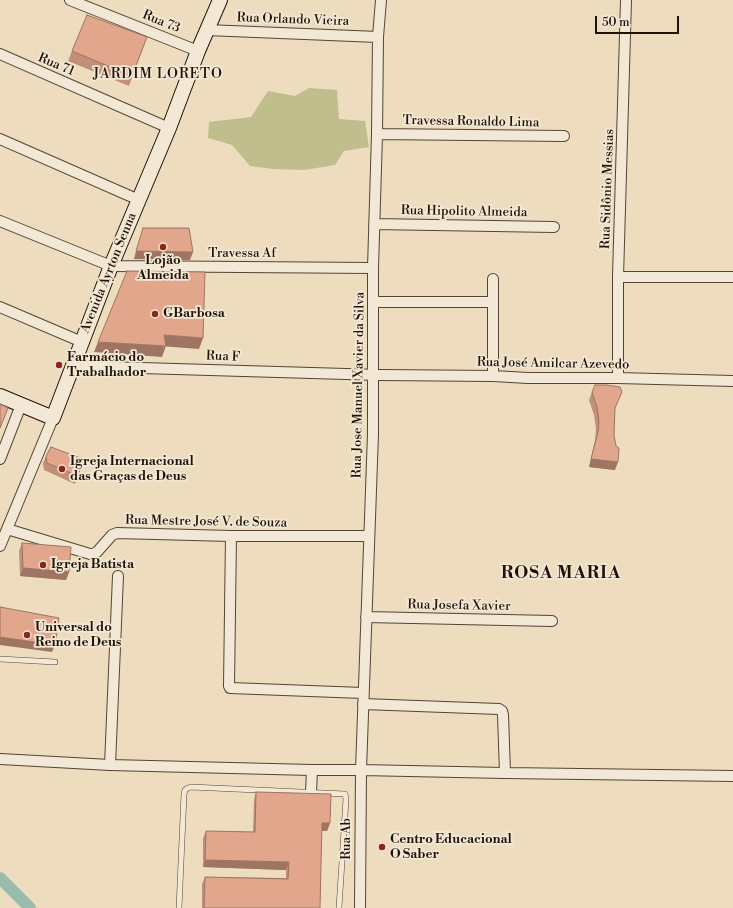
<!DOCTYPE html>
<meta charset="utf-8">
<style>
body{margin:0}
#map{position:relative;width:733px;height:908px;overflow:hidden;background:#eddcbe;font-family:"Libre Bodoni",serif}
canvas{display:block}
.scale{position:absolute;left:595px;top:16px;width:84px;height:18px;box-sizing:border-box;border:2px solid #211206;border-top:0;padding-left:5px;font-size:12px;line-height:14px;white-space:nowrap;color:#211206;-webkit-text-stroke:3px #f3e8d5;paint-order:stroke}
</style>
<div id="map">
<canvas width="733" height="908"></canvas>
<div class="scale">50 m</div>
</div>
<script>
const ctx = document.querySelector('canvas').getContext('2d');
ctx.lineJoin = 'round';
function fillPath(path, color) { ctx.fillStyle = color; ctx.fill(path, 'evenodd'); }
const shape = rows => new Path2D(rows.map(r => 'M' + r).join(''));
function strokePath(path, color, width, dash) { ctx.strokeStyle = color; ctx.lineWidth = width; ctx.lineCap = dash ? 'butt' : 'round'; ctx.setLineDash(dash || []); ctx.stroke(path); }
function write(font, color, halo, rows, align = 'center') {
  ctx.font = font + ' "Libre Bodoni",serif'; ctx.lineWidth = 3.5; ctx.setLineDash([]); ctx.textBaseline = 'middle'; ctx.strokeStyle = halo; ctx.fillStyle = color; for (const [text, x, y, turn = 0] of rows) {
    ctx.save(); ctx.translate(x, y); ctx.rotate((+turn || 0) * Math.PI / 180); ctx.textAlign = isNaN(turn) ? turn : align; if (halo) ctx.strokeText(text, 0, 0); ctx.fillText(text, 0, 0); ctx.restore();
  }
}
const green = shape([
 [309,88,337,90,339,119,365,121,369,147,344,151,335,165,304,170,273,169,250,166,232,145,208,138,209,122,251,117,268,91,295,96]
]);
const canal = shape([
 [0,878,30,908]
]);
const lane = shape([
 [0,659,55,662],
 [179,908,184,794,185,790,188,788,191,787,345,794,346,799,339,908]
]);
const street = shape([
 [70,0,198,51],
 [206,30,378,37],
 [0,54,169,128],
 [377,134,564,136],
 [0,139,139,200],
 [0,221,111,266,373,268],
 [374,224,554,227],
 [618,277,733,277],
 [373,302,493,302],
 [0,307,82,342],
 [73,366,380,375,493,376,528,378,618,378,733,381],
 [493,376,493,279],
 [618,378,618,277,626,0],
 [0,459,21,405],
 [7,529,90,554,93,554,97,552,112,535,117,533,231,536,368,536],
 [231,536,229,686,230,688,363,693],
 [0,546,53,418],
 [366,617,552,621],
 [363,704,499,709,502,711,503,715,505,773],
 [0,759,110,765,312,770,361,770,505,773,733,776],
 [110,765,118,576],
 [311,792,312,770],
 [360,908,361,770,373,434,373,268,377,134,378,37,381,0]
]);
const secondary = shape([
 [0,396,53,418,111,266,169,128,198,51,220,0]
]);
const wall = shape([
 [147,37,129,86,68,61,72,51],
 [592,392,615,409,614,435,615,470,589,467,595,440,596,429,594,415,589,400],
 [46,456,78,476,75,484,44,470,43,463],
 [22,543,69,572,66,580,20,576,19,551],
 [256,792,330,823,327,831,321,831,320,908,202,908,202,884,205,877,286,878,286,870,203,867,203,838,206,831,253,832,254,800]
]);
const shadedWall = shape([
 [136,251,193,252,190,260,134,259],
 [164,335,203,338,199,349,160,346],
 [98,342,166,346,162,357,94,352],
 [591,459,618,462,615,470,589,467],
 [23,568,69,572,66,580,20,576],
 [0,637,55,645,52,652,0,645],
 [322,823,330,823,327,831,319,830],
 [205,860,289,862,286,870,203,867]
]);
const building = shape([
 [87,15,147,37,132,76,72,51,87,15],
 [143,228,189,228,193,252,136,251,143,228],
 [127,271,205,272,203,338,164,335,166,346,98,342,127,271],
 [595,385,607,385,620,387,622,392,615,408,614,435,616,446,619,448,618,462,591,459,598,432,599,421,597,407,592,392,595,385],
 [0,404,8,408,0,428,0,404],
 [51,447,83,459,78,476,47,463,46,456,51,447],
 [22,543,71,547,69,572,23,568,22,543],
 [0,607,59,618,55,645,0,637,0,607],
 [256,792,331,794,330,823,322,823,320,908,204,908,205,877,288,879,289,862,205,860,206,831,255,832,256,792]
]);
const markers = [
 [163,247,4,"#8f2418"],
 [155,314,4,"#8f2418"],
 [59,365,4,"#8f2418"],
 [62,469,4,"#8f2418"],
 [43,565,4,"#8f2418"],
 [27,635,4,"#8f2418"],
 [382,847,4,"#8f2418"]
];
const streetNames = [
 ["Rua Orlando Vieira",293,20,2],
 ["Rua 73",161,22,22],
 ["Rua 71",56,65,23],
 ["Travessa Ronaldo Lima",471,122,1],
 ["Rua Sidônio Messias",608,189,-88],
 ["Rua Hipolito Almeida",464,212,1],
 ["Travessa Af",242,254],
 ["Avenida Ayrton Senna",109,273,-68],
 ["Rua F",223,357,2],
 ["Rua José Amilcar Azevedo",553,364,1],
 ["Rua Jose Manuel Xavier da Silva",359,385,-89],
 ["Rua Mestre José V. de Souza",206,522,1],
 ["Rua Josefa Xavier",459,606,1],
 ["Rua Ab",347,839,-90]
];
const poiNames = [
 ["Lojão",163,261,"center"],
 ["Almeida",163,276,"center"],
 ["GBarbosa",163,314],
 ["Farmácio do",67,358],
 ["Trabalhador",67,373],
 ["Igreja Internacional",70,462],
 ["das Graças de Deus",70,477],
 ["Igreja Batista",51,565],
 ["Universal do",35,628],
 ["Reino de Deus",35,643],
 ["Centro Educacional",390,840],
 ["O Saber",390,855]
];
const neighbourhoodNames = [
 ["JARDIM LORETO",158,75]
];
const districtNames = [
 ["ROSA MARIA",561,574]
];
fillPath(green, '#c0be8c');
strokePath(canal, '#9abcad', 12);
strokePath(lane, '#544434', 6);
strokePath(street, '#544434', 12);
strokePath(secondary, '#211206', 16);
strokePath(lane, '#f3e8d5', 5);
strokePath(street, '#f3e8d5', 10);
strokePath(secondary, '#f3e8d5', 14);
fillPath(wall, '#c28f78');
fillPath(shadedWall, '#9e7462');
fillPath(building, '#e1a68c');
strokePath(building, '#9e7462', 1);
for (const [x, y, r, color] of markers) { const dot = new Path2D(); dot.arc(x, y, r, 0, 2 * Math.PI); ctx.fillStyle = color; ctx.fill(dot); strokePath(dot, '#f3e8d5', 1.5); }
write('13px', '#211206', '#f3e8d5', streetNames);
write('bold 13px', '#211206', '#f3e8d5', poiNames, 'left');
ctx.letterSpacing = '1px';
write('14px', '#211206', '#f3e8d5', neighbourhoodNames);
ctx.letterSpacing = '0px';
ctx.letterSpacing = '1px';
write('bold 17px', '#211206', '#f3e8d5', districtNames);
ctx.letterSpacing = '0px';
</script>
